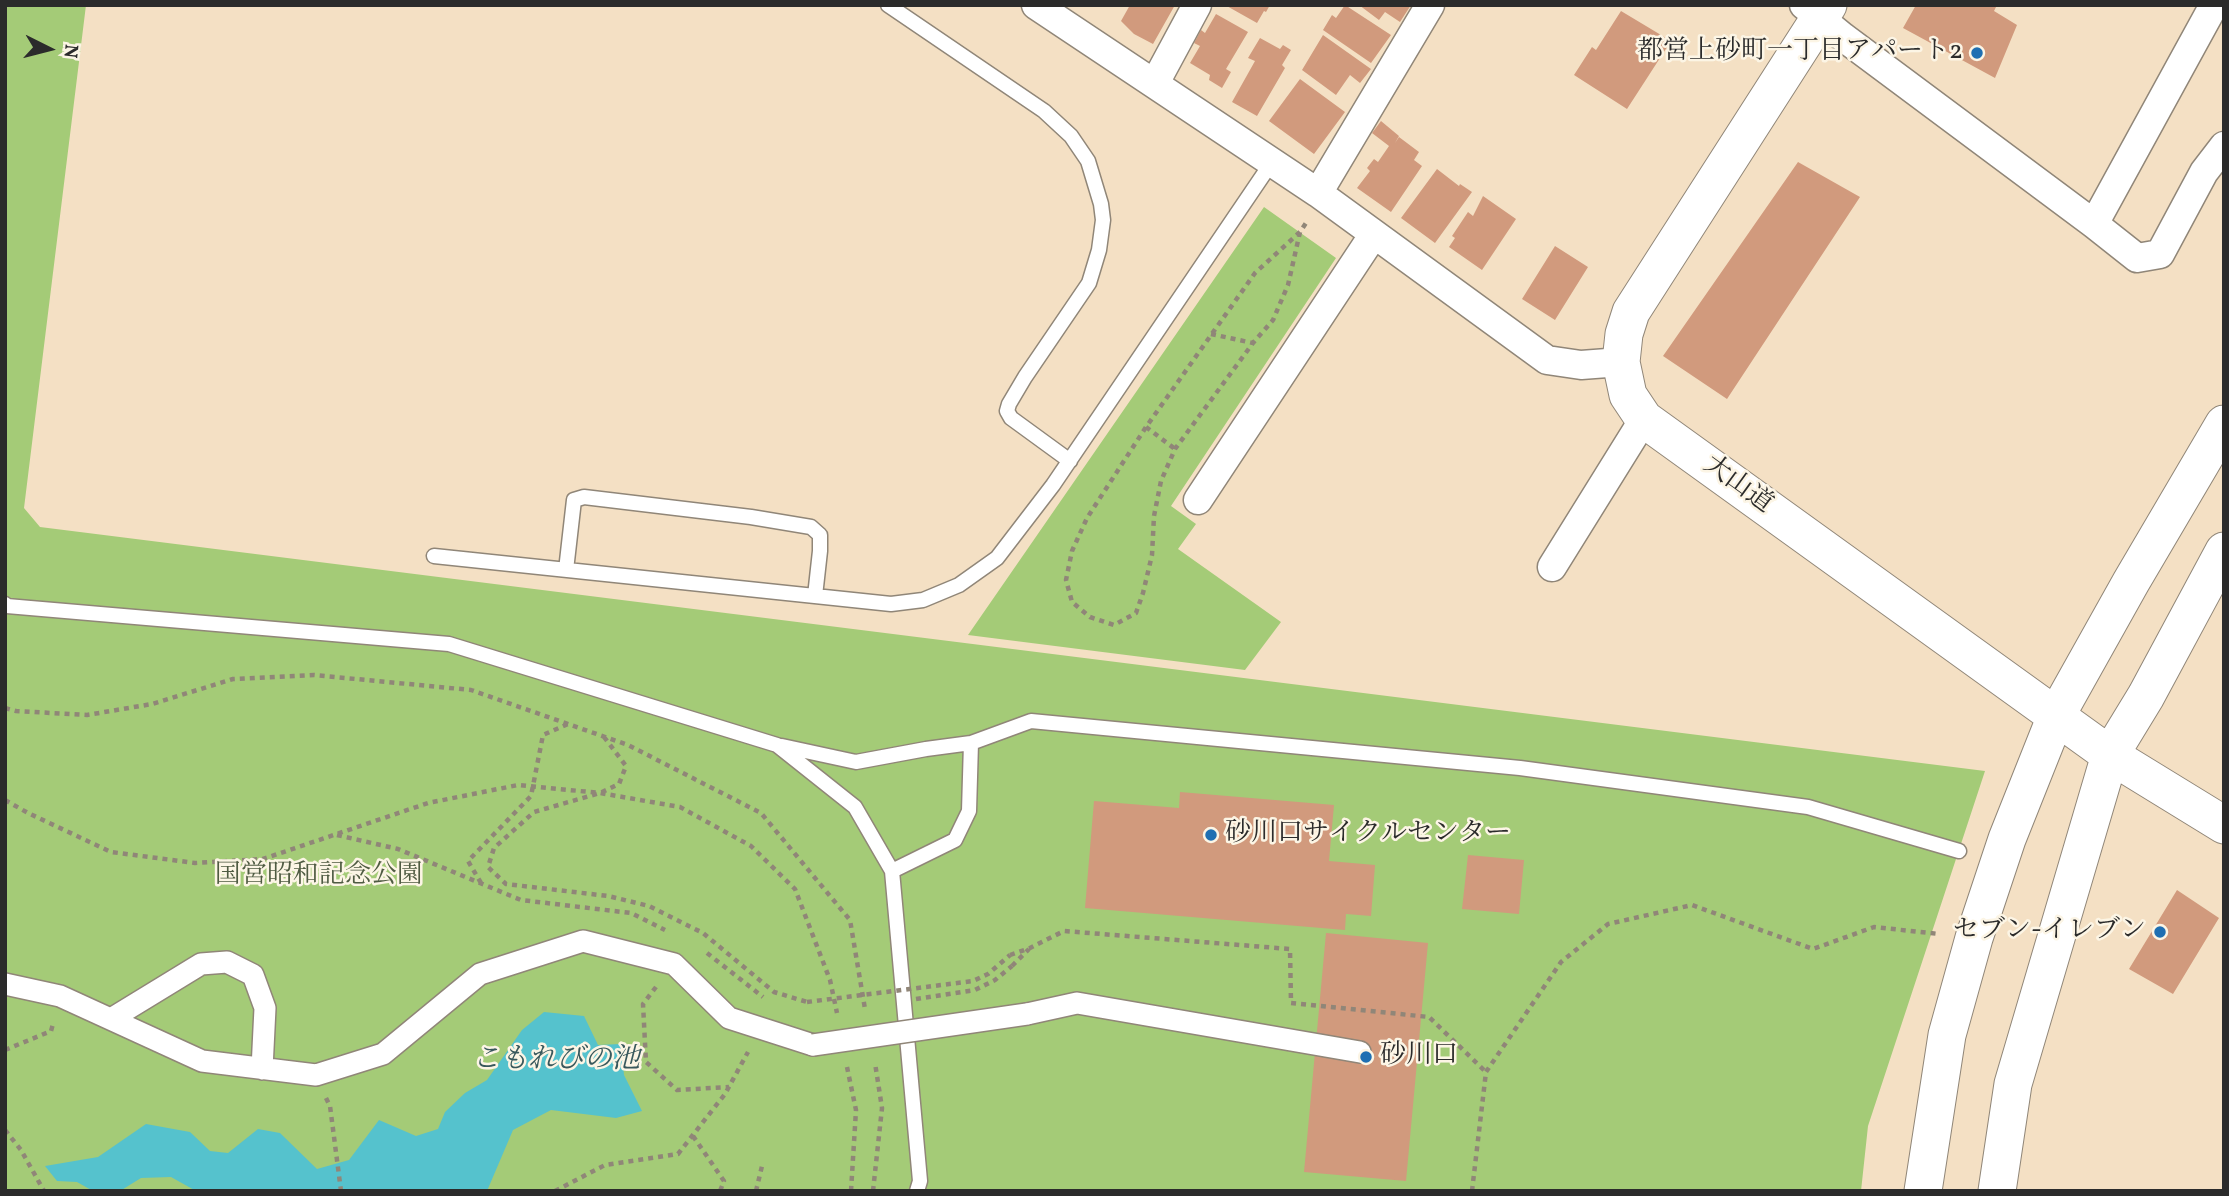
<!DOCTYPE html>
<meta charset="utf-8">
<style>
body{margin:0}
#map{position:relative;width:2229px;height:1196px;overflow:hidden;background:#f4e0c4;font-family:Vollkorn,serif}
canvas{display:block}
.frame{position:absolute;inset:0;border:7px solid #2b2b2b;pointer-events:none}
.north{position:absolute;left:14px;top:14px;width:70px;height:70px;-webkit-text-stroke:5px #fcf5e5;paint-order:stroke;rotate:96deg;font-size:19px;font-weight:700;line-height:28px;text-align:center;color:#2b2b2b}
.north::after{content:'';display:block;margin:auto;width:24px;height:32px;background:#2b2b2b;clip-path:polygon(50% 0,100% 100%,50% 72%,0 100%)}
</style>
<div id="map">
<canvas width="2229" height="1196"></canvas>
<div class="frame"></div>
<div class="north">N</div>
</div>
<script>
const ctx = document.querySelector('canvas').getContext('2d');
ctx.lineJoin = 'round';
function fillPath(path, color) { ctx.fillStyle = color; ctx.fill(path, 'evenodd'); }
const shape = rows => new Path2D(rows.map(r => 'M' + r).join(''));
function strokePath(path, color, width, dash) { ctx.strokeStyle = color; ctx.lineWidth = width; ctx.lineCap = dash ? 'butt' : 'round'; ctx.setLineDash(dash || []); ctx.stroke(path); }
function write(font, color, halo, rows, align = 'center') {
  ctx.font = font + ' Vollkorn,"Noto Serif JP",serif'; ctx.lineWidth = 5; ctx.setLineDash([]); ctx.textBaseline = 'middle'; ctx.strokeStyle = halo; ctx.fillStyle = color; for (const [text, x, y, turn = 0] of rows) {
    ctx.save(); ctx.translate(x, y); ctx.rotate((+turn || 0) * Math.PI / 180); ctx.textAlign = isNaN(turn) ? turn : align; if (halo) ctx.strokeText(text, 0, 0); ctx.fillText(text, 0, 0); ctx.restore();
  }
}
const green = shape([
 [5,5,86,5,24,508,40,527,1985,771,1868,1126,1861,1191,5,1191],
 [1264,207,1336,258,1171,506,1196,524,1178,549,1281,622,1245,670,968,635]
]);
const water = shape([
 [544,1012,584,1016,598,1045,621,1044,624,1075,642,1111,616,1118,551,1110,513,1130,487,1191,196,1191,171,1177,141,1178,120,1191,93,1191,77,1182,57,1181,45,1166,98,1157,146,1124,190,1132,210,1151,228,1153,258,1129,280,1133,317,1169,349,1160,379,1120,416,1136,438,1129,445,1112,465,1093,487,1080,522,1030]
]);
const building = shape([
 [1130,5,1175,5,1153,44,1134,34,1121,21],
 [1225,5,1270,5,1266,12,1264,11,1257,23],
 [1345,5,1391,35,1371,63,1323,30,1332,15,1336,18],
 [1359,5,1411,5,1400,22,1385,12,1379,20],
 [1916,5,1997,5,1994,11,2017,25,1995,78,1903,28],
 [1621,11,1671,41,1627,109,1574,75,1592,47,1596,50],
 [1216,14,1248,32,1226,69,1231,72,1222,88,1209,80,1210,75,1190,63,1200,46,1194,43,1201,30,1205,33],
 [1323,35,1371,69,1360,83,1350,75,1336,95,1302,70],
 [1260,38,1280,49,1283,45,1291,50,1282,65,1285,68,1257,116,1232,102,1255,61,1248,58],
 [1300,79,1345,112,1314,154,1269,121],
 [1381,121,1399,136,1395,143,1399,137,1419,152,1414,160,1422,166,1391,212,1357,188,1370,171,1367,168,1374,159,1378,162,1389,146,1372,133],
 [1798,162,1860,197,1727,399,1663,356],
 [1437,169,1459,186,1460,184,1472,192,1435,243,1401,218],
 [1483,196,1516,219,1482,270,1449,247,1455,238,1452,236,1468,212,1473,216],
 [1555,246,1588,267,1555,320,1522,299],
 [1180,792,1334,805,1329,861,1375,865,1371,916,1346,914,1345,930,1085,908,1094,801,1179,808],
 [1468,855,1524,860,1519,914,1462,909],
 [2177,890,2219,918,2173,994,2129,969],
 [1326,933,1428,943,1406,1181,1304,1172]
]);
const path = shape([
 [1300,232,1288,285,1273,320,1253,343,1175,449,1161,481,1154,516,1152,555,1143,593,1136,613,1114,625,1090,617,1072,602,1066,580,1072,551,1087,518,1146,427,1255,273,1300,232,1306,223],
 [1211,334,1253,343],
 [1146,427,1175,449],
 [5,708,16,711,87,715,152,704,233,679,314,675,471,690,628,745,761,813,850,920,865,1009],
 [604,737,626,766,619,784,600,793,534,812,494,848,488,867,506,884,608,896,649,906,703,933,774,992,807,1002],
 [5,800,28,813,111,852,195,863,263,859,428,803,518,785,600,793,680,807,751,846,795,889,830,980,837,1013],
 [337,835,398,849,521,900,631,913,665,930],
 [481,883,468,861,531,796,543,735,568,724],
 [707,953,763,997],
 [1010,955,1030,948,1064,931,1290,949,1291,1003,1429,1017,1486,1072],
 [1012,966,1029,949],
 [656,987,643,1004,646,1062,677,1090,729,1087],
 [5,1050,51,1031,53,1024],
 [847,1067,856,1110,851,1191],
 [326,1098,330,1106,341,1191],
 [5,1130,21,1150,44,1191],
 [693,1136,724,1181,720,1191],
 [555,1191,605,1165,678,1154,725,1094,748,1052],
 [756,1191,762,1166],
 [873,1191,882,1108,875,1063],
 [1472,1191,1486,1072,1561,962,1608,924,1692,905,1813,949,1874,927,1939,934]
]);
const service = shape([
 [888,5,1044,111,1071,136,1088,161,1101,204,1103,220,1099,250,1089,283,1025,377,1009,404,1007,411,1011,418,1070,461],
 [434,556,891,604,923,600,959,585,997,558,1053,485,1272,162],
 [566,570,574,500,584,497,751,517,811,527,820,535,820,551,815,596],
 [5,604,7,606,449,644,777,745,855,807,892,871,920,1181,917,1191],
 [971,743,1031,721,1520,768,1808,807,1959,851],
 [782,746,856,762,926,749,971,743,969,811,955,840,892,871]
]);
const pedestrian = shape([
 [5,984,60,996,202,1061,316,1075,383,1054,480,974,583,941,674,964,729,1018,813,1045],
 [1027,1014,1077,1003,1360,1052],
 [111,1019,201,964,227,962,253,975,265,1008,262,1069]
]);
const minor = shape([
 [1036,5,1318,193,1547,360,1581,365,1621,362],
 [1804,5,1843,37,2094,224,2137,258,2160,254,2204,172,2224,146],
 [1155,83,1197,5],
 [1318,193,1430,5],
 [2094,224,2214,5],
 [1198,500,1374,234],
 [1552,567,1644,419]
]);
const tertiary = shape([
 [1828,5,1631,312,1624,334,1621,362,1628,395,1644,419,2110,755,2224,825],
 [1923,1191,1947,1035,1974,938,2007,839,2056,716,2131,582,2224,424],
 [1997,1191,2013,1084,2110,755,2146,696,2224,551]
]);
const pathBridge = shape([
 [916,999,975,990,995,980,1012,966],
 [807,1002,973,981,988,974,1010,955]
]);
const pedestrianBridge = shape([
 [813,1045,1027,1014]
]);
const markers = [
 [1977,53,7,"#1f6fb2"],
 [1211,835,7,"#1f6fb2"],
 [2160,932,7,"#1f6fb2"],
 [1366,1057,7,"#1f6fb2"]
];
const poiNames = [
 ["都営上砂町一丁目アパート2",1963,53],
 ["砂川口サイクルセンター",1225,835,"left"],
 ["セブン-イレブン",2146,932],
 ["砂川口",1380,1057,"left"]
];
const streetNames = [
 ["大山道",1737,486,36]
];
const parkNames = [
 ["国営昭和記念公園",319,877]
];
const waterNames = [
 ["こもれびの池",556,1062]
];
fillPath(green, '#a4cb77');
fillPath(water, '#55c2cd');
fillPath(building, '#d19a7d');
strokePath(service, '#908678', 17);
strokePath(pedestrian, '#908678', 24);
strokePath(minor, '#908678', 31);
strokePath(tertiary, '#908678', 39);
strokePath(path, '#908678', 4.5, [5, 5]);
strokePath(service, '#fff', 14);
strokePath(pedestrian, '#fff', 21);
strokePath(minor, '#fff', 28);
strokePath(tertiary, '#fff', 37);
strokePath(pedestrianBridge, '#908678', 24, []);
strokePath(pathBridge, '#908678', 4.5, [5, 5]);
strokePath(pedestrianBridge, '#fff', 21);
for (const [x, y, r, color] of markers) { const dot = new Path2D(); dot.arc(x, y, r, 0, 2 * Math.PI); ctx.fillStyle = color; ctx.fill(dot); strokePath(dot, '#fcf5e5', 2.5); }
write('26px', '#2b2b2b', '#fcf5e5', poiNames, 'right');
write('26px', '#2b2b2b', '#fcf5e5', streetNames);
write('26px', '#4f5b42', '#fcf5e5', parkNames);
write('italic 28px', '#38585c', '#fcf5e5', waterNames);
</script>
